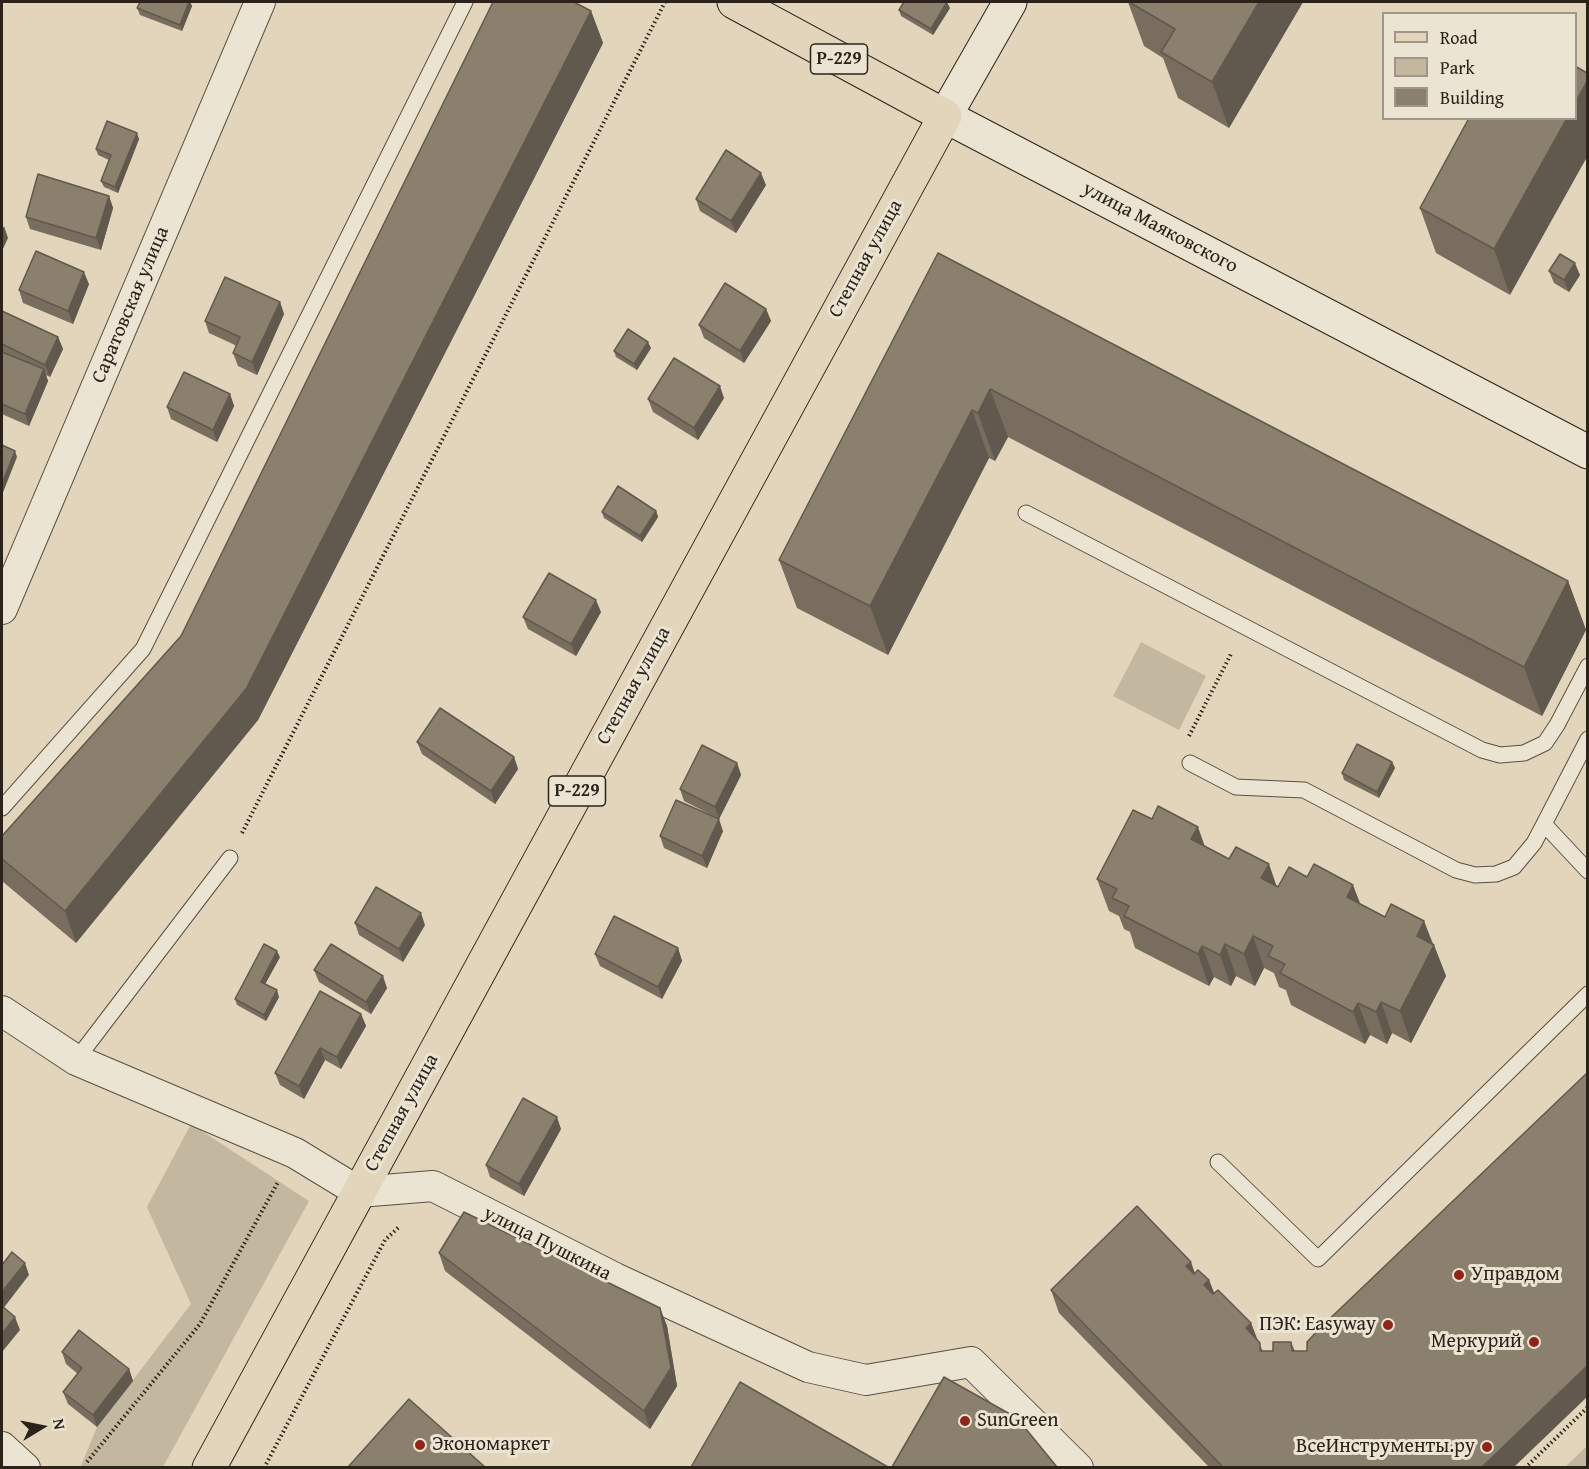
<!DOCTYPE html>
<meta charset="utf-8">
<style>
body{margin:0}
#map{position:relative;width:1589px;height:1469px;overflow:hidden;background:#e2d5bc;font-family:"Gentium Book Plus",serif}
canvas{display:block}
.frame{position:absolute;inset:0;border:3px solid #2c221a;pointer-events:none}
.legend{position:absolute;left:1382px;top:12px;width:195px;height:108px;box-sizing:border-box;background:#ece4d3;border:2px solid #9f9689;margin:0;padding:8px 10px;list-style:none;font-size:18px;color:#2c221a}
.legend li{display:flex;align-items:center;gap:12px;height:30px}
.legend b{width:30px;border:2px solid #9f9689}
.north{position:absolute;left:12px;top:1397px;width:60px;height:60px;-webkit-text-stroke:4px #ece4d3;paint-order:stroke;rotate:80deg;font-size:16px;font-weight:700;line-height:24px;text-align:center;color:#2c221a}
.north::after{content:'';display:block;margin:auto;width:21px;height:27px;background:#2c221a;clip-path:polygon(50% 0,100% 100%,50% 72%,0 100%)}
</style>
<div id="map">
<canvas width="1589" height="1469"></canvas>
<div class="frame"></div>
<ul class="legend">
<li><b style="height:8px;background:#e2d5bc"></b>Road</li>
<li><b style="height:16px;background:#c3b7a0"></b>Park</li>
<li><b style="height:16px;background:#8b7f6e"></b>Building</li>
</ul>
<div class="north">N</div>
</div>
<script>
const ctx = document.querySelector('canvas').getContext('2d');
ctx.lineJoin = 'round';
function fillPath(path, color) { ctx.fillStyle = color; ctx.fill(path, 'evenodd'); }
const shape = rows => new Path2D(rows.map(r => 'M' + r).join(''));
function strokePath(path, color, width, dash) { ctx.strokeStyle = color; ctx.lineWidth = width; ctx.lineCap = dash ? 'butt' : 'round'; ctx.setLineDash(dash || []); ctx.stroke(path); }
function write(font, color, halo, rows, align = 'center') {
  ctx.font = font + ' "Gentium Book Plus",serif'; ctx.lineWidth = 6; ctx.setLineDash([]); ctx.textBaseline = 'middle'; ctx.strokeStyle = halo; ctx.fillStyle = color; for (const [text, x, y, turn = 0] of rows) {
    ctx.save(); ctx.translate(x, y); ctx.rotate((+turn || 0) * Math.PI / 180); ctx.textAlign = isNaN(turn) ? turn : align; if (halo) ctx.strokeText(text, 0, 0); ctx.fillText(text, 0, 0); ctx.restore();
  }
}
const green = shape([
 [1141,642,1206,676,1179,730,1113,696],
 [191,1124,309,1201,163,1467,80,1468,97,1427,191,1304,147,1207],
 [1587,1446,1587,1464,1584,1467,1565,1467]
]);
const path = shape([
 [1189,736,1232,652],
 [242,833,665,2],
 [87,1462,200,1324,278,1182],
 [264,1468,385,1240,400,1226],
 [1525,1468,1588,1407]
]);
const lane = shape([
 [1026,513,1482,750,1500,755,1524,753,1545,743,1557,725,1588,666],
 [1588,739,1544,824,1588,871],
 [1190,763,1236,787,1304,790,1456,870,1475,875,1496,874,1514,867,1534,843,1544,824],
 [2,808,143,649,465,2],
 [76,1060,230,858],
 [1218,1162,1318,1259,1588,994]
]);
const street = shape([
 [2,609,260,2],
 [2,1011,76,1060,295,1153,359,1192,433,1186,615,1278,808,1367,866,1380,971,1362,1078,1468],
 [2,1447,25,1468]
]);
const secondary = shape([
 [1010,2,945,116,1588,452]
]);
const primary = shape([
 [209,1468,945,116,734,2]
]);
const wall = shape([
 [140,2,190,2,192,6,182,31,140,15,137,8],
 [1128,2,1303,2,1229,128,1178,98,1163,58,1144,46],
 [950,8,933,35,901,16,899,10],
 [591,11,603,43,258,720,76,943,2,881,2,836,181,636],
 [1469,118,1510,295,1436,253,1420,208],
 [139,139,118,193,104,187,101,181,109,160,98,155,96,149],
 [766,185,736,233,700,211,696,199],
 [109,196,113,208,101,250,30,229,26,217],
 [938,253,1568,581,1586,630,1542,716,1008,437,995,461,989,458,888,655,797,608,779,560],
 [1549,271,1580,275,1569,292,1554,283],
 [89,284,73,324,23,303,19,290],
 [280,302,284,314,257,375,238,366,233,353,237,346,209,333,205,321],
 [766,309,771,321,744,363,704,338,699,325],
 [2,311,58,337,63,349,50,377,46,375,48,381,29,426,2,414],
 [651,348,637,370,616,357,614,351],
 [230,394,234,406,217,442,171,419,167,407],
 [724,398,698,440,653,412,648,399],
 [656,511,658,517,642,542,604,518,602,512],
 [601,612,576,656,528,629,523,617],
 [417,742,514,757,518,769,495,804,422,754],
 [1392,762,1395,768,1379,798,1344,780,1342,773],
 [737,763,741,775,719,819,684,801,680,789],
 [723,831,707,868,664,848,660,836],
 [1205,846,1277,886,1360,904,1385,917,1424,921,1446,976,1411,1043,1392,1033,1387,1044,1370,1035,1365,1044,1291,1005,1286,990,1279,987,1274,973,1264,968,1255,986,1236,976,1231,986,1214,977,1209,986,1135,948,1130,932,1124,929,1119,916,1109,911,1097,879],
 [355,923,425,925,403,962,359,935],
 [678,948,682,961,662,999,600,966,595,954],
 [280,957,265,984,279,997,266,1021,237,1005,235,999],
 [314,970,387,988,371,1014,319,982],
 [361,1014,366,1026,341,1069,325,1060,304,1099,280,1085,275,1073],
 [561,1129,524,1196,490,1177,486,1165],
 [439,1253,660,1308,667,1326,677,1386,650,1429,445,1271],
 [1195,1273,1209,1280,1214,1293,1251,1323,1257,1340,1263,1351,1273,1351,1291,1342,1295,1351,1514,1467,1209,1467,1059,1313,1051,1290],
 [62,1352,129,1369,133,1381,97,1427,68,1404,63,1392,78,1374,66,1364]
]);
const shadedWall = shape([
 [189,2,190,2,192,6,182,31,180,25],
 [947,2,950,8,933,35,931,29],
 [1259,2,1303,2,1229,128,1212,82],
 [591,11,603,43,258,720,76,943,65,911],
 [1587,81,1587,157,1510,295,1494,249,1567,118,1575,118,1575,103],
 [137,133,139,139,118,193,115,187],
 [761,173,766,185,736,233,731,221],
 [109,196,113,208,101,250,96,238],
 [4,226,8,238,2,251,2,230],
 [1575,263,1580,275,1569,292,1564,280],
 [84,272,89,284,73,324,68,311],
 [280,302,284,314,257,375,252,362],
 [766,309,771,321,744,363,740,351],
 [58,337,63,349,50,377,45,365],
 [648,342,651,348,637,370,634,364],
 [44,369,48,381,29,426,25,414],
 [720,386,724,398,698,440,694,428],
 [990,389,1008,437,995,461,978,413],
 [230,394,234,406,217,442,213,430],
 [972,410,989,458,888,655,870,606],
 [15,451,17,457,2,495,2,484],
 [656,511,658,517,642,542,640,536],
 [1568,581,1586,630,1542,716,1524,667],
 [596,600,601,612,576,656,571,644],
 [514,757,518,769,495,804,491,791],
 [1392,762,1395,768,1379,798,1377,792],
 [737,763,741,775,719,819,715,807],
 [719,819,723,831,707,868,702,856],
 [1198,827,1209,858,1191,839],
 [1269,864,1280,896,1261,878],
 [1353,885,1365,916,1347,897],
 [421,913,425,925,403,962,399,949],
 [1424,921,1433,947,1434,945,1446,976,1411,1043,1400,1011,1417,936],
 [1253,936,1264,968,1255,986,1244,954],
 [1225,944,1236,976,1231,986,1220,955],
 [1202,946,1214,977,1209,986,1198,954],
 [678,948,682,961,662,999,658,987],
 [277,951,280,957,263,988,261,982],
 [383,976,387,988,371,1014,366,1002],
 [277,990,279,997,266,1021,264,1015],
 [1381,1002,1392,1033,1387,1044,1376,1012],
 [1358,1003,1370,1035,1365,1044,1353,1012],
 [361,1014,366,1026,341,1069,337,1057],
 [320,1048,325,1060,304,1099,299,1086],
 [557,1117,561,1129,524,1196,519,1184],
 [1191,1262,1199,1285,1186,1266],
 [25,1263,29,1275,2,1310,2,1292],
 [1209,1280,1218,1303,1204,1285],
 [660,1308,667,1326,677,1386,650,1429,644,1411],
 [15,1317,20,1330,2,1352,2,1334],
 [1251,1323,1260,1346,1246,1328],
 [1587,1366,1587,1397,1514,1467,1482,1467],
 [129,1369,133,1381,97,1427,93,1415]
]);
const building = shape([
 [140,2,189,2,180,25,137,8,140,2],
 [493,2,574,2,591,11,246,689,65,911,2,859,2,836,181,636,493,2],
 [904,2,947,2,931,29,899,10,904,2],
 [1129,2,1259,2,1212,82,1161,52,1175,29,1129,2],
 [1575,66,1587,73,1587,81,1575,103,1575,66],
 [1469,118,1567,118,1494,249,1420,208,1469,118],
 [107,121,137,133,115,187,101,181,111,155,96,149,107,121],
 [726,150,761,173,731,221,696,199,726,150],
 [38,174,109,196,96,238,26,217,38,174],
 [36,251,84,272,68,311,19,290,36,251],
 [938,253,1568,581,1524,667,990,389,978,413,972,410,870,606,779,560,938,253],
 [1560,254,1575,263,1564,280,1549,271,1560,254],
 [225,277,280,302,252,362,233,353,240,337,205,321,225,277],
 [725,283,766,309,740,351,699,325,725,283],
 [2,311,58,337,45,365,2,344,2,311],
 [628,329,648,342,634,364,614,351,628,329],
 [2,352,44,369,25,414,2,404,2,352],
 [674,358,720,386,694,428,648,399,674,358],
 [184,372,230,394,213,430,167,407,184,372],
 [2,445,15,451,2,484,2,445],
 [618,486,656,511,640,536,602,512,618,486],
 [549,573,596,600,571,644,523,617,549,573],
 [440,708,514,757,491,791,417,742,440,708],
 [1357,744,1392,762,1377,792,1342,773,1357,744],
 [702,745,737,763,715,807,680,789,702,745],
 [676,800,719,819,702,856,660,836,676,800],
 [1158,806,1198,827,1191,839,1229,859,1236,847,1269,864,1261,878,1278,887,1289,867,1307,877,1314,864,1353,885,1347,897,1385,917,1391,904,1424,921,1417,936,1434,945,1400,1011,1381,1002,1376,1012,1358,1003,1353,1012,1280,973,1285,964,1268,956,1273,946,1253,936,1244,954,1225,944,1220,955,1202,946,1198,954,1124,916,1129,906,1112,898,1117,889,1097,879,1133,810,1152,819,1158,806],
 [376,887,421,913,399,949,355,923,376,887],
 [614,916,678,948,658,987,595,954,614,916],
 [264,944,277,951,261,982,277,990,264,1015,235,999,264,944],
 [331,944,383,976,366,1002,314,970,331,944],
 [320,991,361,1014,337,1057,320,1048,299,1086,275,1073,320,991],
 [1587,1073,1587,1366,1482,1467,1223,1467,1051,1290,1137,1206,1191,1262,1186,1266,1194,1274,1198,1270,1209,1280,1204,1285,1213,1294,1218,1290,1251,1323,1246,1328,1260,1343,1260,1351,1273,1351,1273,1342,1291,1342,1292,1351,1307,1351,1307,1342,1321,1327,1587,1073],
 [523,1098,557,1117,519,1184,486,1165,523,1098],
 [464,1212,660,1308,671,1368,644,1411,439,1253,464,1212],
 [12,1252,25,1263,2,1292,2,1265,12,1252],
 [2,1306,15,1317,2,1334,2,1306],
 [79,1330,129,1369,93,1415,63,1392,82,1368,62,1352,79,1330],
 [944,1377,1017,1418,1057,1467,892,1467,944,1377],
 [740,1382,888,1467,691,1467,740,1382],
 [409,1399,485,1467,348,1467,409,1399]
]);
const markers = [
 [1459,1275,6,"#8f2418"],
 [1388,1325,6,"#8f2418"],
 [1534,1342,6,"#8f2418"],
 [965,1421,6,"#8f2418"],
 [420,1445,6,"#8f2418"],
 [1487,1447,6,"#8f2418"]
];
const shields = [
 [839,59,57],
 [577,791,57]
];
const shieldNames = [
 ["Р-229",839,59],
 ["Р-229",577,791]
];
const streetNames = [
 ["улица Маяковского",1160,228,28],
 ["Степная улица",866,259,-61],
 ["Саратовская улица",131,305,-67],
 ["Степная улица",634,686,-61],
 ["Степная улица",402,1113,-61],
 ["улица Пушкина",547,1244,27]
];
const poiNames = [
 ["Управдом",1471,1275],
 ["ПЭК: Easyway",1376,1325,"right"],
 ["Меркурий",1522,1342,"right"],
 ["SunGreen",977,1421],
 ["Экономаркет",432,1445],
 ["ВсеИнструменты.ру",1475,1447,"right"]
];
fillPath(green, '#c3b7a0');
strokePath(lane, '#5a4f42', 17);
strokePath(street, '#5a4f42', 32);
strokePath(secondary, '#2c221a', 35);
strokePath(primary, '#2c221a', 35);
strokePath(path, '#2c221a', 4, [1.5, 3]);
strokePath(lane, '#ece4d3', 15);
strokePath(street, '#ece4d3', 30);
strokePath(secondary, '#ece4d3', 33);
strokePath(primary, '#e2d5bc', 33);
fillPath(wall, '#786d5f');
fillPath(shadedWall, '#61594d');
fillPath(building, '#8b7f6e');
strokePath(building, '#61594d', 1.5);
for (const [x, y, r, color] of markers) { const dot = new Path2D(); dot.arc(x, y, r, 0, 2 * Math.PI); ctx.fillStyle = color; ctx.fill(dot); strokePath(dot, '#ece4d3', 2); }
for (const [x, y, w] of shields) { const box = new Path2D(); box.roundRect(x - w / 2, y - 15, w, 30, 4.5); ctx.fillStyle = '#ece4d3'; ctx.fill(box); strokePath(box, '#2c221a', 1.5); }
write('bold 18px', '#2c221a', null, shieldNames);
write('20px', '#2c221a', '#ece4d3', streetNames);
write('20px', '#2c221a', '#ece4d3', poiNames, 'left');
</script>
